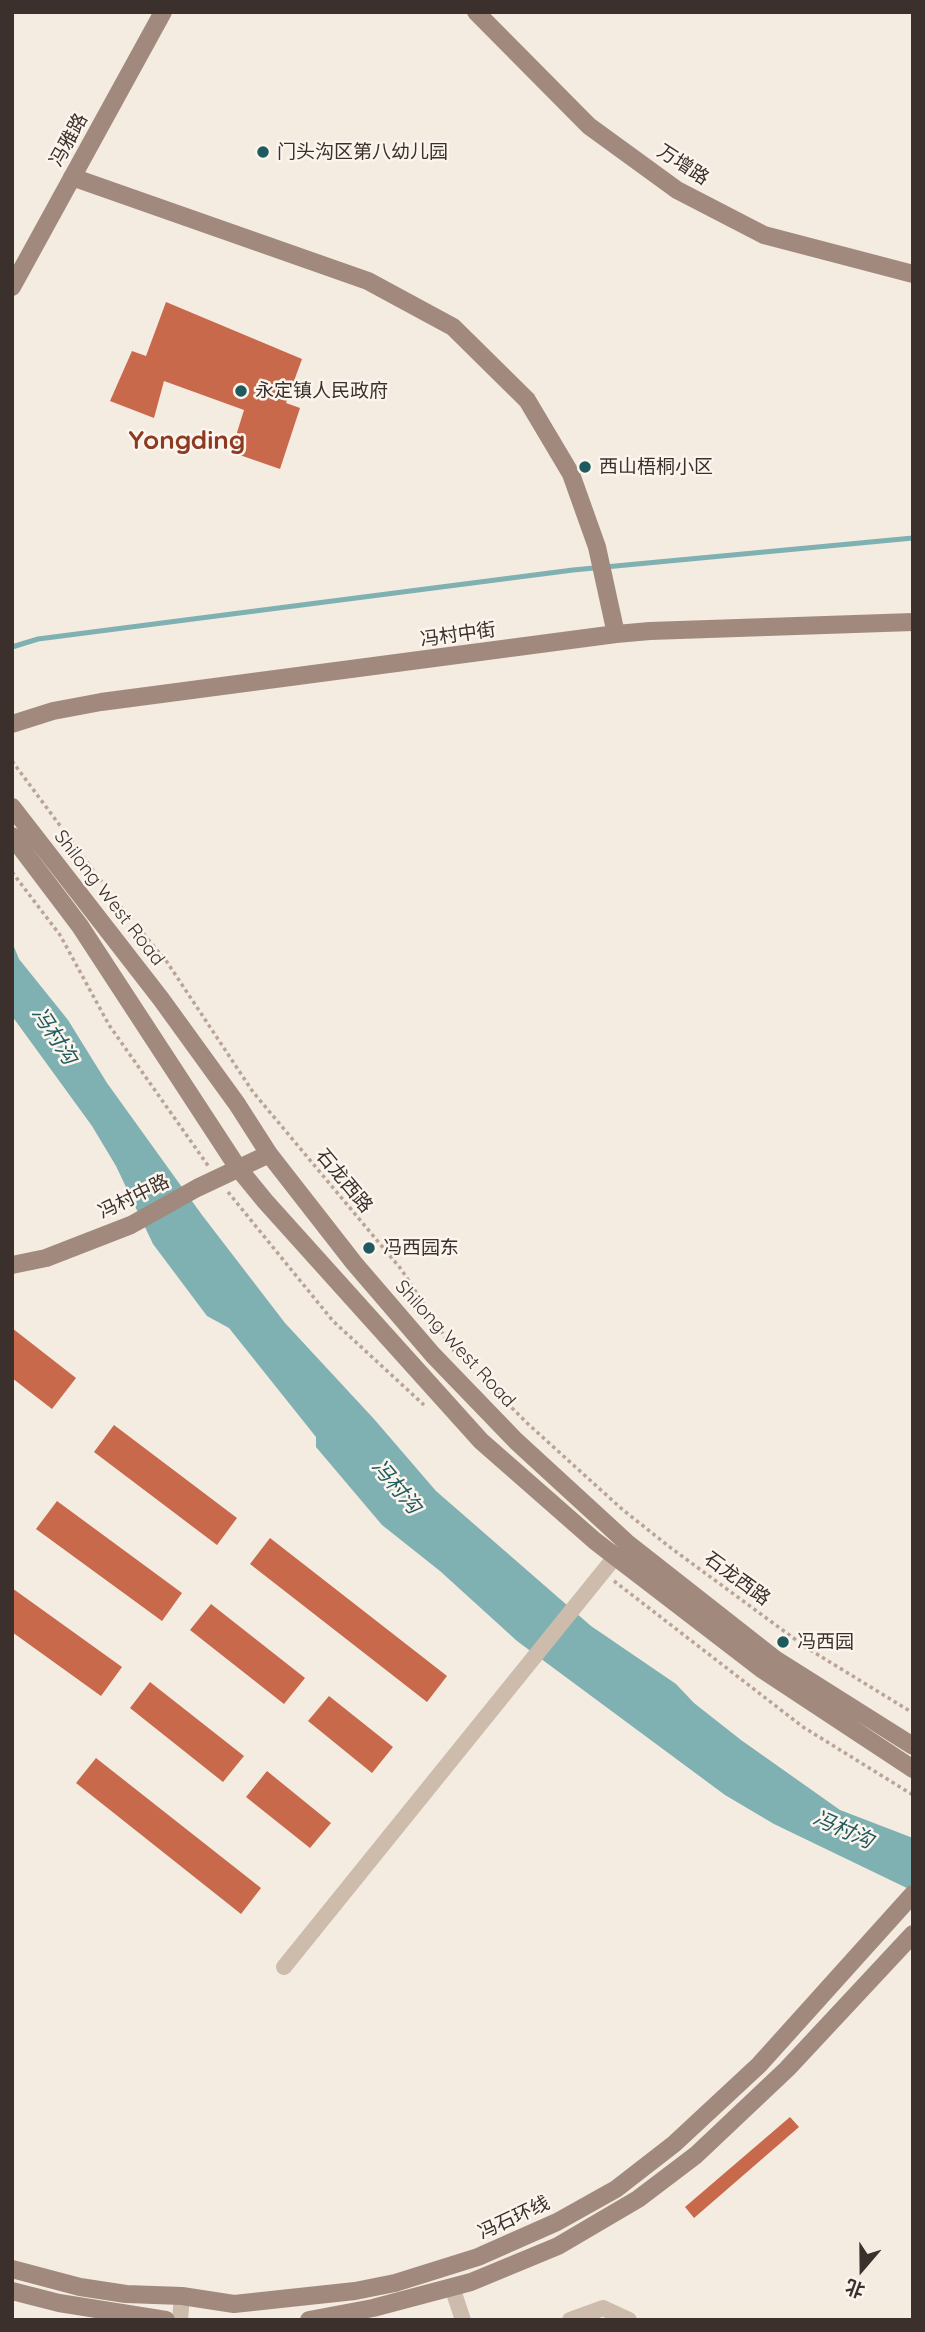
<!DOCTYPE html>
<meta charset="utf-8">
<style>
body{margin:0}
#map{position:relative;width:925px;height:2332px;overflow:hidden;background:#f4ebe1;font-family:Quicksand,"Noto Sans SC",sans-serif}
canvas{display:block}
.frame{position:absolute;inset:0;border:14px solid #3b302b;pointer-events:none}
.north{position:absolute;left:827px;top:2234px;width:70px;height:70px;-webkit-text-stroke:5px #fbf5ee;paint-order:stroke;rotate:200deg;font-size:19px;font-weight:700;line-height:28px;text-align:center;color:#3b302b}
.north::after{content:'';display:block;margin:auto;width:24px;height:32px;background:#3b302b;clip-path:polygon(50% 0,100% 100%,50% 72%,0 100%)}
</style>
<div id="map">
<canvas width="925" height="2332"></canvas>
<div class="frame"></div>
<div class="north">北</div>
</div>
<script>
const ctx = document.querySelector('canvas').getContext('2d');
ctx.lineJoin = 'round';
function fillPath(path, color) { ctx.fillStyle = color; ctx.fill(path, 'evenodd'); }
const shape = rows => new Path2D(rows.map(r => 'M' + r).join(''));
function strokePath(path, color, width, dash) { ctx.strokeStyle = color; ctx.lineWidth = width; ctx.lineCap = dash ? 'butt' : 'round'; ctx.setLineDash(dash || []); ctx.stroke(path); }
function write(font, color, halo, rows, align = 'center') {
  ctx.font = font + ' Quicksand,"Noto Sans SC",sans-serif'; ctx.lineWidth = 5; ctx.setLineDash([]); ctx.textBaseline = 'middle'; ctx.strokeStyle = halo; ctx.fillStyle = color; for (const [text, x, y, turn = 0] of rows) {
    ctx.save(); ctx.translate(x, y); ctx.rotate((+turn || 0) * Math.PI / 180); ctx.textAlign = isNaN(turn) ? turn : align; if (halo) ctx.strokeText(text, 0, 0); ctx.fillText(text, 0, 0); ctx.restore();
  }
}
const water = shape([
 [12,942,19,959,68,1020,107,1083,202,1215,285,1323,374,1419,436,1491,591,1626,676,1684,694,1703,741,1740,840,1810,913,1838,913,1891,774,1824,725,1795,517,1641,440,1571,382,1525,316,1447,316,1437,229,1328,207,1316,153,1244,116,1166,92,1126,12,1016]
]);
const stream = shape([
 [12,647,38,639,573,570,913,538]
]);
const building = shape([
 [166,302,302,359,286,403,300,408,280,469,231,452,244,410,164,381,154,418,110,401,132,351,146,356],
 [12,1328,76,1378,52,1409,12,1378],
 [114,1425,237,1518,217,1545,94,1452],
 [57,1501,182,1593,162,1621,36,1529],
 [270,1538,447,1676,427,1702,250,1564],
 [12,1588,122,1667,101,1696,12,1632],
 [211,1604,305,1678,284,1704,190,1630],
 [150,1682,244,1756,223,1782,130,1708],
 [329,1696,393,1747,372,1773,308,1721],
 [96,1758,261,1888,241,1914,76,1783],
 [267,1771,331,1823,310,1848,246,1797],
 [790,2117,799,2127,694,2218,685,2207]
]);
const path = shape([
 [12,761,116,901,167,962,253,1092,401,1269,454,1351],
 [12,872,60,935,109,1025,209,1167],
 [228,1192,333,1321,424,1405],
 [477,1373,527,1423,623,1510,671,1548,807,1648,913,1713],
 [614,1581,803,1727,913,1795]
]);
const street = shape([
 [284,1967,623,1547],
 [452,2287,463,2320],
 [180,2320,182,2296],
 [570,2320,603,2308,629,2320]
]);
const secondary = shape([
 [476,12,589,126,677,190,764,235,913,274],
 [72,177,368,281,453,327,527,400,571,474,597,547,616,634],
 [12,287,163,12],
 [12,724,53,711,101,702,616,634,650,631,913,622],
 [12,807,161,999,237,1104,269,1154,354,1263,433,1355,516,1441,626,1542,775,1659,913,1746],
 [12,836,80,926,238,1168,265,1201,481,1441,595,1541,763,1670,913,1769],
 [12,1265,46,1258,131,1225,197,1188,269,1154],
 [12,2269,80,2287,126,2294,182,2296,234,2304,355,2291,395,2283,478,2257,557,2222,616,2189,674,2144,759,2065,913,1894],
 [12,2291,59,2303,166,2320],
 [309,2320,373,2308,471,2282,558,2246,638,2199,696,2155,787,2069,913,1934]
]);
const markers = [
 [263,152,7,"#1f5a5e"],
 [241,391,7,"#1f5a5e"],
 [585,467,7,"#1f5a5e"],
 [369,1248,7,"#1f5a5e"],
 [783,1642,7,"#1f5a5e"]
];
const streetNames = [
 ["冯雅路",69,140,-61],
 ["万增路",683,165,33],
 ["冯村中街",458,635,-8],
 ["Shilong West Road",109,898,52],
 ["石龙西路",344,1181,50],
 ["冯村中路",134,1197,-26],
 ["Shilong West Road",455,1344,47],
 ["石龙西路",737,1579,36],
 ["冯石环线",514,2218,-25]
];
const poiNames = [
 ["门头沟区第八幼儿园",277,152],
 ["永定镇人民政府",255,391],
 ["西山梧桐小区",599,467],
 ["冯西园东",383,1248],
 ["冯西园",797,1642]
];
const waterNames = [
 ["冯村沟",54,1036,57],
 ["冯村沟",396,1487,50],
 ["冯村沟",843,1830,24]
];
const districtNames = [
 ["Yongding",187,441]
];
fillPath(water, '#7fb0b2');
strokePath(stream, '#7fb0b2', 5);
fillPath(building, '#c8694b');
strokePath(path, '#b9a596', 3.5, [3.5, 3.5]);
strokePath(street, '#cdbbac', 16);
strokePath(secondary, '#a18a7d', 18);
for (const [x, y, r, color] of markers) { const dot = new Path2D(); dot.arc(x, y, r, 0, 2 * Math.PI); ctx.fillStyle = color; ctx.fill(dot); strokePath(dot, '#fbf5ee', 2.5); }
write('19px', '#3b302b', '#fbf5ee', streetNames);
write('19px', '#3b302b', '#fbf5ee', poiNames, 'left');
write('italic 21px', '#1f5a5e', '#fbf5ee', waterNames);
write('bold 26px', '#8c3b22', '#fbf5ee', districtNames);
</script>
